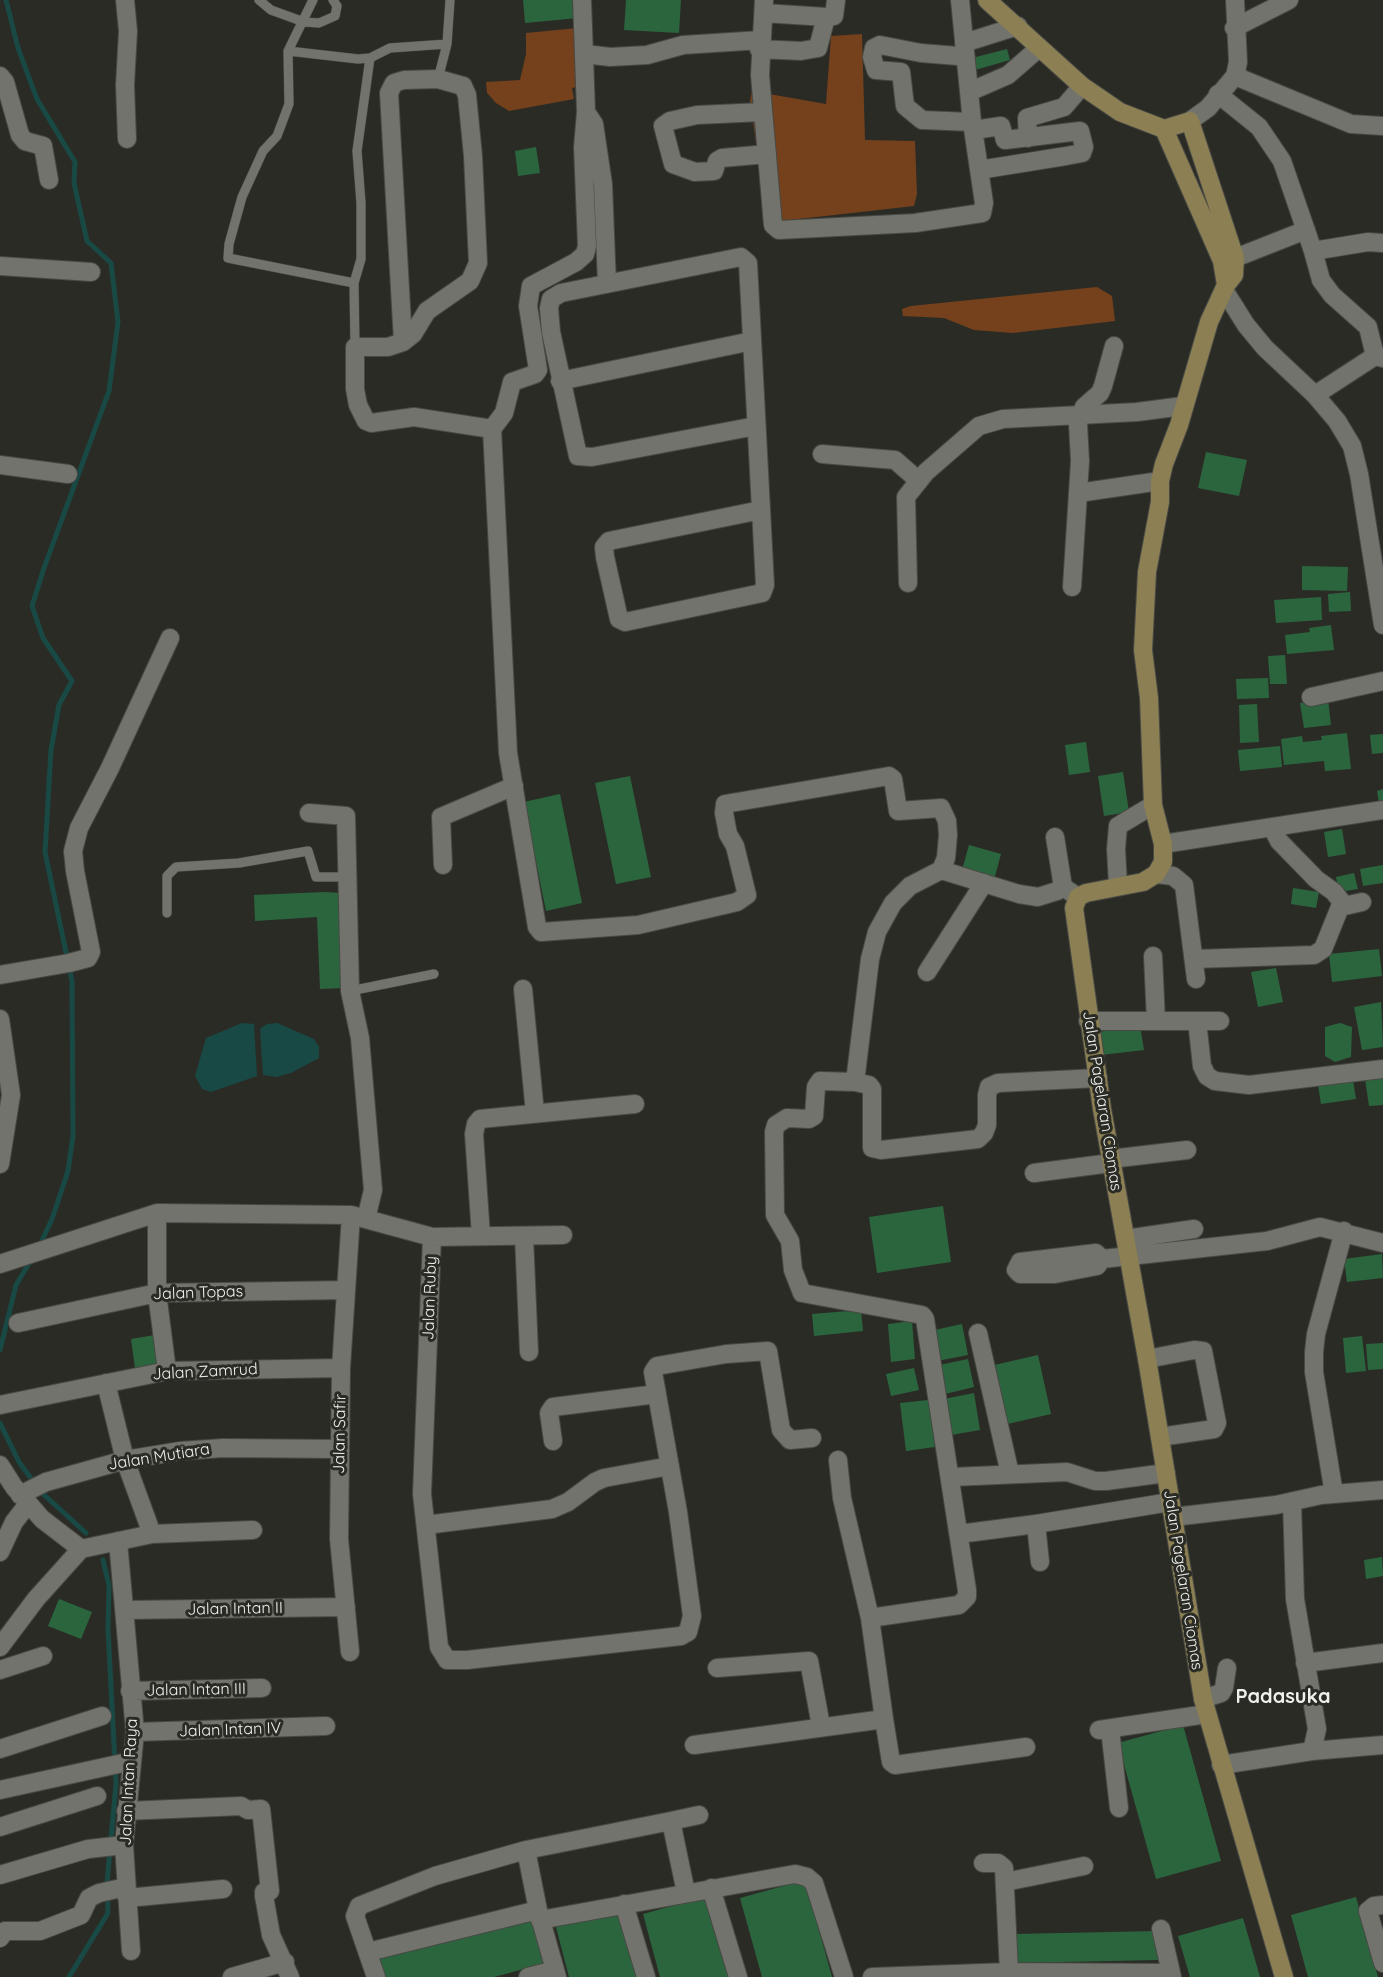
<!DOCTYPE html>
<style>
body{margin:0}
canvas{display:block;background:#2a2b25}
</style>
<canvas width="1383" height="1977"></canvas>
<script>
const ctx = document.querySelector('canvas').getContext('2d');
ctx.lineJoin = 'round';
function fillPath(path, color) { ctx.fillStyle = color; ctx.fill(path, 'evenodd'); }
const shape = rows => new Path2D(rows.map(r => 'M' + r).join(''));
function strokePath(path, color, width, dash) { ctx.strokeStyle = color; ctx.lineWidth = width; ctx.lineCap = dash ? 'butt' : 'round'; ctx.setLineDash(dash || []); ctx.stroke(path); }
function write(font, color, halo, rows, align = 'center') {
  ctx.font = font + ' Quicksand,sans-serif'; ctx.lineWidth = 6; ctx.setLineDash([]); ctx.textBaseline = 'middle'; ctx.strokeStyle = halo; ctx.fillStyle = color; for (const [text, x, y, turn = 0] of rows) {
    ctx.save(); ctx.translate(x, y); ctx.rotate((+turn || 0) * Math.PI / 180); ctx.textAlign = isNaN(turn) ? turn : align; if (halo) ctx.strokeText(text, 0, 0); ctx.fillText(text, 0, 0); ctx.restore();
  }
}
const forest = shape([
 [588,27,589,84,572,88,574,99,509,111,496,103,487,93,486,82,520,80,526,54,526,33],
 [862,34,865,140,915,141,917,194,914,206,763,223,759,163,750,101,752,91,826,104,831,36],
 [1097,287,1112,296,1115,321,1013,333,974,330,944,318,903,316,902,309,911,306]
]);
const water = shape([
 [242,1023,254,1024,257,1076,211,1092,202,1089,195,1076,206,1038],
 [277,1023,314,1039,319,1047,319,1058,291,1073,276,1077,263,1075,260,1029,267,1024]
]);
const stream = shape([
 [6,0,18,48,37,99,75,162,74,183,87,241,111,263,118,322,109,391,44,568,32,606,43,638,72,681,59,705,51,750,45,852,72,981,73,1136,68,1171,52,1219,39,1247],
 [0,1350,16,1285,31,1260],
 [0,1423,19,1462,41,1492,86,1533],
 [69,1977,108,1913,107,1883,116,1784,108,1629,109,1586,103,1560]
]);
const building = shape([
 [523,0,576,0,578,18,525,23],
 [626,0,681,0,679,33,624,30],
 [1007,49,1010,60,975,70,972,58],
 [536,147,540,173,518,176,515,151],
 [1206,452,1247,460,1239,496,1198,488],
 [1302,566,1348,567,1347,591,1302,590],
 [1350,592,1351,611,1329,612,1328,594],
 [1321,597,1322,620,1276,623,1274,600],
 [1331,625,1334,650,1287,654,1285,635,1310,632,1309,628],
 [1285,655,1287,684,1270,684,1268,656],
 [1268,678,1269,698,1237,699,1236,679],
 [1328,699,1331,725,1304,728,1300,703],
 [1257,704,1259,742,1240,743,1239,705],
 [1347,733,1351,769,1325,771,1324,761,1284,765,1281,739,1302,736,1303,742,1322,740,1321,736],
 [1383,734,1383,753,1372,754,1370,735],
 [1086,742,1090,772,1069,775,1065,745],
 [1280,746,1282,767,1240,771,1238,750],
 [1123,772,1129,812,1104,816,1098,776],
 [630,776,651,877,616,884,595,783],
 [1383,789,1383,807,1380,808,1377,791],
 [560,794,582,903,546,911,524,802],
 [1342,829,1346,854,1328,857,1324,832],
 [969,845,1001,854,994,880,962,870],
 [1383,865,1383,883,1363,886,1360,869],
 [1354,873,1358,889,1339,892,1336,877],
 [1293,888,1319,892,1316,908,1291,904],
 [325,892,340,893,345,988,320,989,317,917,255,921,254,895],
 [1379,949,1382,976,1332,982,1329,954],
 [1276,968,1283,1002,1258,1007,1251,972],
 [1381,1002,1383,1047,1362,1050,1354,1007],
 [1340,1023,1352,1027,1351,1057,1335,1062,1325,1056,1325,1027],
 [1140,1026,1144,1050,1101,1055,1098,1032],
 [1383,1076,1383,1105,1369,1106,1365,1079],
 [1353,1080,1356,1099,1321,1104,1318,1085],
 [943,1206,951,1262,877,1273,869,1217],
 [1382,1254,1383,1278,1347,1282,1344,1259],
 [861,1310,863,1331,814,1336,812,1314],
 [912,1321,915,1359,891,1362,888,1324],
 [962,1324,968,1355,937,1361,930,1331],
 [155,1335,160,1365,135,1368,131,1339],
 [1362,1336,1366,1371,1346,1373,1343,1338],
 [1383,1343,1383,1369,1368,1370,1366,1344],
 [1038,1355,1051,1414,1003,1425,990,1366],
 [968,1359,974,1387,945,1394,939,1365],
 [914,1368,919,1390,891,1396,886,1374],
 [974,1393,980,1430,951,1435,944,1399],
 [928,1400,935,1447,906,1451,900,1403],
 [1382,1557,1383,1576,1366,1579,1364,1560],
 [59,1599,92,1612,81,1639,48,1626],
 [1183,1725,1221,1861,1156,1879,1118,1743],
 [805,1880,832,1977,762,1977,740,1898],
 [708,1896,730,1977,660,1977,643,1914],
 [1356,1897,1378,1977,1308,1977,1291,1915],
 [620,1909,639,1977,569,1977,556,1927],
 [536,1913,550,1962,494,1977,385,1977,379,1957],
 [1243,1918,1260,1977,1190,1977,1178,1936],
 [1158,1931,1158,1960,1014,1963,1014,1934]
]);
const service = shape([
 [259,0,271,10,304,22,319,23,335,16,337,6,333,0],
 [313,0,288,51,289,104,277,136,263,151,242,197,229,244,228,258,354,283,361,259,361,203,357,151,370,58],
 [288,51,358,59,370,58,390,48,447,44,450,0],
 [438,79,447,44],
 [354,283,355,347],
 [167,913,167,876,176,867,239,863,308,851,316,877,348,877],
 [350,991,434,974]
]);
const minor = shape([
 [125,0,128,31,125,85,127,139],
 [582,0,586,112,594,124,603,184,607,284],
 [764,0,760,75,773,225,779,230,915,223,982,213,984,203,972,122,960,0],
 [826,17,834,16,836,0],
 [1234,28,1289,0],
 [964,43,1018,26],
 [759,49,801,51,818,48,826,17,764,13],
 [585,54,610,57,647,55,683,45,761,40],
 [965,54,958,56,921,53,880,45,874,48,872,57,876,70,901,72,905,106,922,120,972,122],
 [0,76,5,82,20,135,25,141,43,146,49,180],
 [1235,76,1351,124,1383,126],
 [969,92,1008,75,1039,48],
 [1218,94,1259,127,1282,161,1313,251],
 [762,112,697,115,670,121,663,126,673,164,695,172,714,171,717,161,722,158,767,154],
 [974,130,1001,126,1005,140,1080,131,1084,147,1082,153,1066,156,979,170],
 [1028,138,1027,118,1064,107,1082,86],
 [1235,258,1306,230],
 [0,266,91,272],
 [1224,290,1246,325,1265,348,1315,395,1337,421,1352,446,1359,474,1383,625],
 [403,342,389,93,394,83,404,80,438,79,463,86,467,95,473,156,478,263,470,281,427,311,413,334,403,342,388,347,355,347,355,389,358,405,366,421,371,423,414,417,492,429,504,413,512,382,535,374,538,370,528,306,531,286,576,262,585,254,587,246,583,147,586,112],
 [1375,356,1368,327,1332,295,1321,280,1313,251,1368,242,1383,243],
 [560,381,752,341],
 [1315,395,1375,356,1383,358],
 [756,426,592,457,578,456,551,332,549,308,551,299,561,293,741,257,748,263,765,585,762,593,625,622,619,619,605,557,604,547,609,541,761,510],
 [492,429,508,753,537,927,541,932,638,925,737,902,747,895,735,846,728,834,724,813,725,804,889,776,893,779,898,811,941,808,947,821,948,835,946,858,941,870,910,886,893,903,877,932,870,959,855,1082,869,1085,872,1089,872,1148,881,1150,978,1139,984,1133,987,1125,987,1095,989,1087,998,1083,1098,1078],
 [822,454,895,460,919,481],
 [0,465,68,474],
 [1078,493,1160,481],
 [908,583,906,497,926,472,979,426,1003,419,1137,412,1183,406],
 [1072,587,1080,461,1078,424,1084,407,1100,393,1103,386,1114,346],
 [1311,697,1383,681],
 [309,813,346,816,350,991,360,1038,373,1190,366,1219],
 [1272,827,1279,841,1316,879,1334,892,1344,905],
 [1055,837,1063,887,1072,893],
 [1163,844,1383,810],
 [443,865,441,817,514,786],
 [941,870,1019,894,1038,897,1057,891,1063,887],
 [1156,874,1173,876,1184,885,1196,979],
 [1118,885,1116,849,1118,826,1153,805],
 [1153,956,1156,1021],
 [1195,959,1314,955,1323,949,1340,907,1362,902],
 [927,972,984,883],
 [0,975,69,963,88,958,91,952,75,871,73,851,79,828,110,768,170,638],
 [523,989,535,1113],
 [0,1019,11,1095,0,1164],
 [1088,1021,1220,1021],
 [1197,1021,1202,1066,1207,1076,1215,1081,1249,1085,1383,1069],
 [855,1082,820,1081,816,1087,814,1116,809,1119,787,1118,776,1125,774,1132,775,1215,790,1241,793,1270,802,1293,922,1315,925,1319,967,1590,967,1597,959,1605,870,1618],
 [1110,1159,1187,1150],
 [1034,1173,1111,1163],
 [157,1213,157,1293,167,1371],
 [481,1236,474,1134,476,1124,480,1119,635,1104],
 [524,1236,529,1352],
 [432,1237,563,1235],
 [1126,1239,1194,1229],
 [1102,1259,1096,1253,1020,1262,1016,1270,1020,1274,1055,1274,1097,1266,1102,1259,1267,1241,1320,1227,1383,1243],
 [0,1264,157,1213,351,1215,432,1237,422,1494,439,1647,447,1660,467,1660,681,1636,688,1632,692,1616,678,1512,653,1372,657,1366,726,1354,768,1351,781,1430,790,1440,812,1438],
 [18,1323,157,1293,346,1290],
 [978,1333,1010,1474],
 [1147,1359,1194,1350,1203,1351,1217,1423,1214,1429,1160,1437],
 [106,1383,125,1460,152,1534],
 [0,1405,167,1371,341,1368],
 [553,1441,549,1413,553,1407,657,1394],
 [0,1465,14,1487,42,1519,81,1549,152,1534,253,1530],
 [952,1477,1067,1472,1095,1481,1106,1481,1166,1473],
 [1334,1494,1314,1372,1314,1352,1316,1334,1344,1231],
 [20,1495,46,1482,125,1460,180,1451,223,1448,339,1449],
 [1292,1502,1295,1599,1317,1729,1312,1751],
 [1173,1517,1276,1505,1321,1495,1383,1490],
 [1036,1524,1170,1502],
 [426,1525,552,1509,568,1502,595,1482,604,1478,670,1466],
 [959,1534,1036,1524,1040,1562],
 [118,1541,135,1732,124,1845,131,1951],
 [0,1552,14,1522,28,1504],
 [125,1610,346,1607],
 [0,1647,36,1599,81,1549],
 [350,1652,339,1539,341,1368,351,1215],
 [1305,1663,1383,1653],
 [717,1668,809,1661,821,1726],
 [0,1670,43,1656],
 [130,1691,262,1688],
 [1203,1699,1221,1693,1224,1688,1227,1668],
 [884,1719,891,1762,895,1765,1026,1747],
 [1110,1729,1119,1808],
 [1099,1730,1207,1714],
 [135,1732,326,1726],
 [694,1745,884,1719,870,1618,842,1498,838,1460],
 [0,1749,102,1716],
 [1221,1765,1312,1751,1383,1745],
 [0,1790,132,1761],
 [126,1811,241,1806,248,1810,261,1809,270,1891,264,1892,264,1896,271,1935,290,1977],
 [671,1821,699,1815],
 [0,1827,97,1796],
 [526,1850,538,1910,557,1977],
 [983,1863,998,1863,1004,1868,1009,1972],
 [0,1875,88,1849,124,1845],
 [1005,1882,1084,1866],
 [711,1888,738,1977],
 [127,1898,223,1889],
 [624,1904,646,1977],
 [1383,1905,1374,1906,1368,1911,1383,1963],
 [540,1920,795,1874,807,1877,814,1883,844,1977],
 [1161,1929,1172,1977],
 [0,1938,5,1931,40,1931,81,1915,89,1898,99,1893,126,1887],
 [368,1952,538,1910],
 [232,1977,285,1962],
 [376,1977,355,1916,359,1906,435,1876,526,1850,671,1821,686,1893],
 [528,1977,555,1970],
 [872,1977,1009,1972,1171,1973]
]);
const tertiary = shape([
 [1190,121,1208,108,1235,76,1238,62,1235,0]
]);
const secondary = shape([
 [987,0,1082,86,1120,112,1164,129,1190,121,1235,258,1234,275,1226,285,1209,322,1179,425,1164,464,1160,481,1160,502,1147,572,1143,650,1149,698,1153,805,1163,844,1163,862,1156,874,1143,882,1086,893,1078,897,1074,908,1102,1109,1147,1359,1203,1699,1284,1977],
 [1164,129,1222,261,1226,285]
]);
const streetNames = [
 ["Jalan Pagelaran Ciomas",1102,1101,81],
 ["Jalan Topas",198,1293,-2],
 ["Jalan Ruby",430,1298,-88],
 ["Jalan Zamrud",205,1372,-3],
 ["Jalan Safir",340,1434,-89],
 ["Jalan Mutiara",159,1457,-9],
 ["Jalan Pagelaran Ciomas",1183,1580,81],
 ["Jalan Intan II",235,1609,-1],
 ["Jalan Intan III",196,1690,-1],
 ["Jalan Intan IV",230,1730,-2],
 ["Jalan Intan Raya",129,1782,-87]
];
const quarterNames = [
 ["Padasuka",1283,1697]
];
fillPath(forest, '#75401c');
fillPath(water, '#194944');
strokePath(stream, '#194944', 5);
fillPath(building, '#2b653e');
strokePath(service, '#484944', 10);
strokePath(minor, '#484944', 20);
strokePath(tertiary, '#484944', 20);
strokePath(secondary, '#484944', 20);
strokePath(service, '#71736c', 9);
strokePath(minor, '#71736c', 18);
strokePath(tertiary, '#71736c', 18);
strokePath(secondary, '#8b7f53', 18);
write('16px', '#f0f1ed', '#2a2b25', streetNames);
write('bold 20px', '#f0f1ed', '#2a2b25', quarterNames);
</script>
